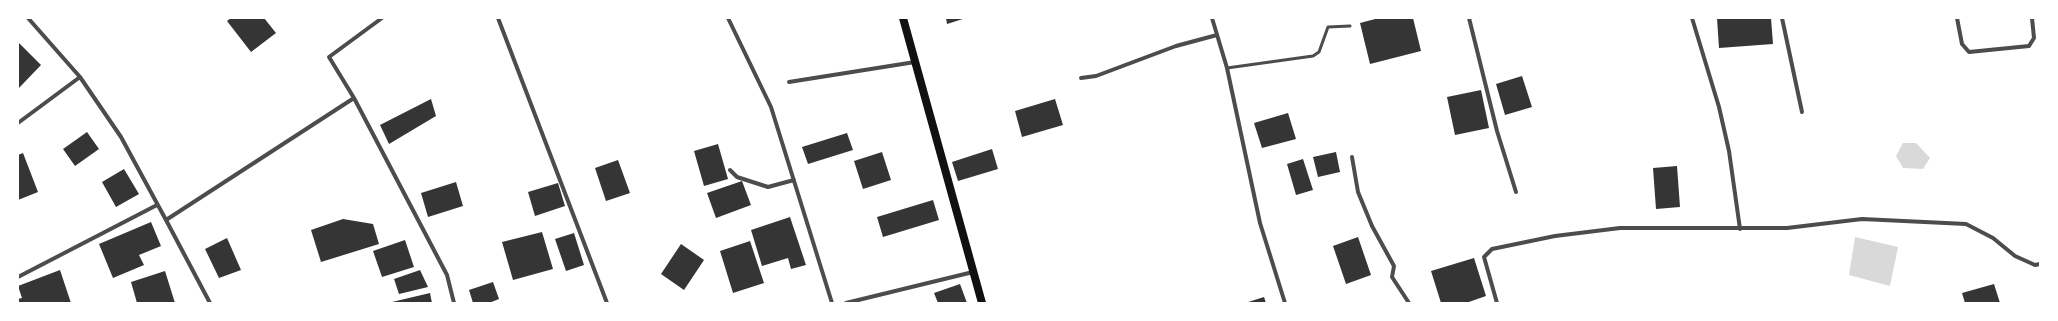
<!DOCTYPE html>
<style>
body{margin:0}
#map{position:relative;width:2058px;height:321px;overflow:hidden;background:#fff;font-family:"Nunito Sans",sans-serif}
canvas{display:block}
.frame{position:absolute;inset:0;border:19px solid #fff;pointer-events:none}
</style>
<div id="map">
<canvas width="2058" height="321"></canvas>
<div class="frame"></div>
</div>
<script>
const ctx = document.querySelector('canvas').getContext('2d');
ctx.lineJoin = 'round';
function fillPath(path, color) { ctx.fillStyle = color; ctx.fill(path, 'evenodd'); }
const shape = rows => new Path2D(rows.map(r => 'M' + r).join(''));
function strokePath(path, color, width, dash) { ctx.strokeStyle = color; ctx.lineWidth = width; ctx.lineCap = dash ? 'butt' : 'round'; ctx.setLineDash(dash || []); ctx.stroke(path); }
const water = shape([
 [1903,143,1916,143,1930,158,1923,169,1903,168,1896,156],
 [1855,237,1898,247,1890,286,1849,275]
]);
const building = shape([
 [231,18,264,18,276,33,251,52,227,21],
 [946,18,966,18,947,24],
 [1379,18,1413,18,1421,51,1370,64,1360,23],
 [1717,18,1771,18,1773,44,1719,48],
 [18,42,41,65,18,89],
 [1522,76,1532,107,1505,115,1496,84],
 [1481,90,1489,128,1455,135,1447,97],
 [431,99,436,116,389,144,380,125],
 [1055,99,1063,125,1022,137,1015,111],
 [1288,113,1296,139,1262,148,1254,123],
 [87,132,99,149,75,166,63,149],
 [847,133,853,150,808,164,802,147],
 [718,144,728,179,704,186,694,151],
 [992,149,998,169,958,181,952,162],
 [882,152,891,180,863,189,854,161],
 [1336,152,1340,172,1318,177,1313,157],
 [23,153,38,192,18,200,18,155],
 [1303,159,1313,190,1296,195,1287,164],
 [618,160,630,193,606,201,595,168],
 [1677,166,1680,207,1656,209,1653,168],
 [124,169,139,194,116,207,102,182],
 [742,181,751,205,716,218,707,193],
 [456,182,463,206,428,217,421,193],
 [558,183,565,206,535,216,528,192],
 [933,200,939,220,883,237,877,217],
 [790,217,806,265,791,269,788,258,762,266,751,230],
 [343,219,373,224,379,244,321,262,311,230],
 [151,222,161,246,139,255,144,265,113,278,99,244],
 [542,232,553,269,513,280,502,242],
 [574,233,584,265,566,271,555,239],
 [1358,237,1371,275,1346,284,1333,246],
 [227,238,241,270,219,278,205,249],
 [405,240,414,267,382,277,373,251],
 [750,241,764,283,733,293,720,251],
 [681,244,704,260,684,290,661,274],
 [1474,258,1486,296,1466,303,1441,303,1431,271],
 [60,270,71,303,18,303,18,299,22,298,18,286],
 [420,270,428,287,399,294,394,279],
 [165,271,175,303,137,303,131,282],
 [493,282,499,299,489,303,473,303,469,290],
 [960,284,967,303,938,303,934,293],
 [1994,284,2000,303,1965,303,1962,293],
 [430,293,432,303,392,303,392,302],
 [1264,297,1266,303,1245,303]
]);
const service = shape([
 [1227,68,1313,56,1319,52,1328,27,1350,26]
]);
const minor = shape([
 [28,18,80,77,121,137,166,220],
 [382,18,329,57,354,98,447,275,454,303],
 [498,18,607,303],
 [728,18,771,107,832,303],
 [1212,18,1227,68,1260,223,1285,303],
 [1469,18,1497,131,1516,192],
 [1692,18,1719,107,1729,151,1740,229],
 [1782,18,1802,112],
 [1957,18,1962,44,1969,52,2029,46,2034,38,2032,18],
 [1081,78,1096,76,1176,46,1217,35],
 [789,82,915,62],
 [18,123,80,77],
 [1352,157,1358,192,1372,226,1394,266,1392,277,1409,303],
 [730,170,737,177,768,187,794,180],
 [18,277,157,205],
 [210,303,166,220,354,98],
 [846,303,973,272],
 [1497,303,1484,257,1492,249,1555,236,1620,228,1787,228,1862,219,1966,224,1993,238,2015,256,2035,265,2040,264]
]);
const secondary = shape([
 [903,18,982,303]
]);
fillPath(water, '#d9d9d9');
fillPath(building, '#353535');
strokePath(service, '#4c4c4c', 3);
strokePath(minor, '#4c4c4c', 4);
strokePath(secondary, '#111', 8);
</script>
